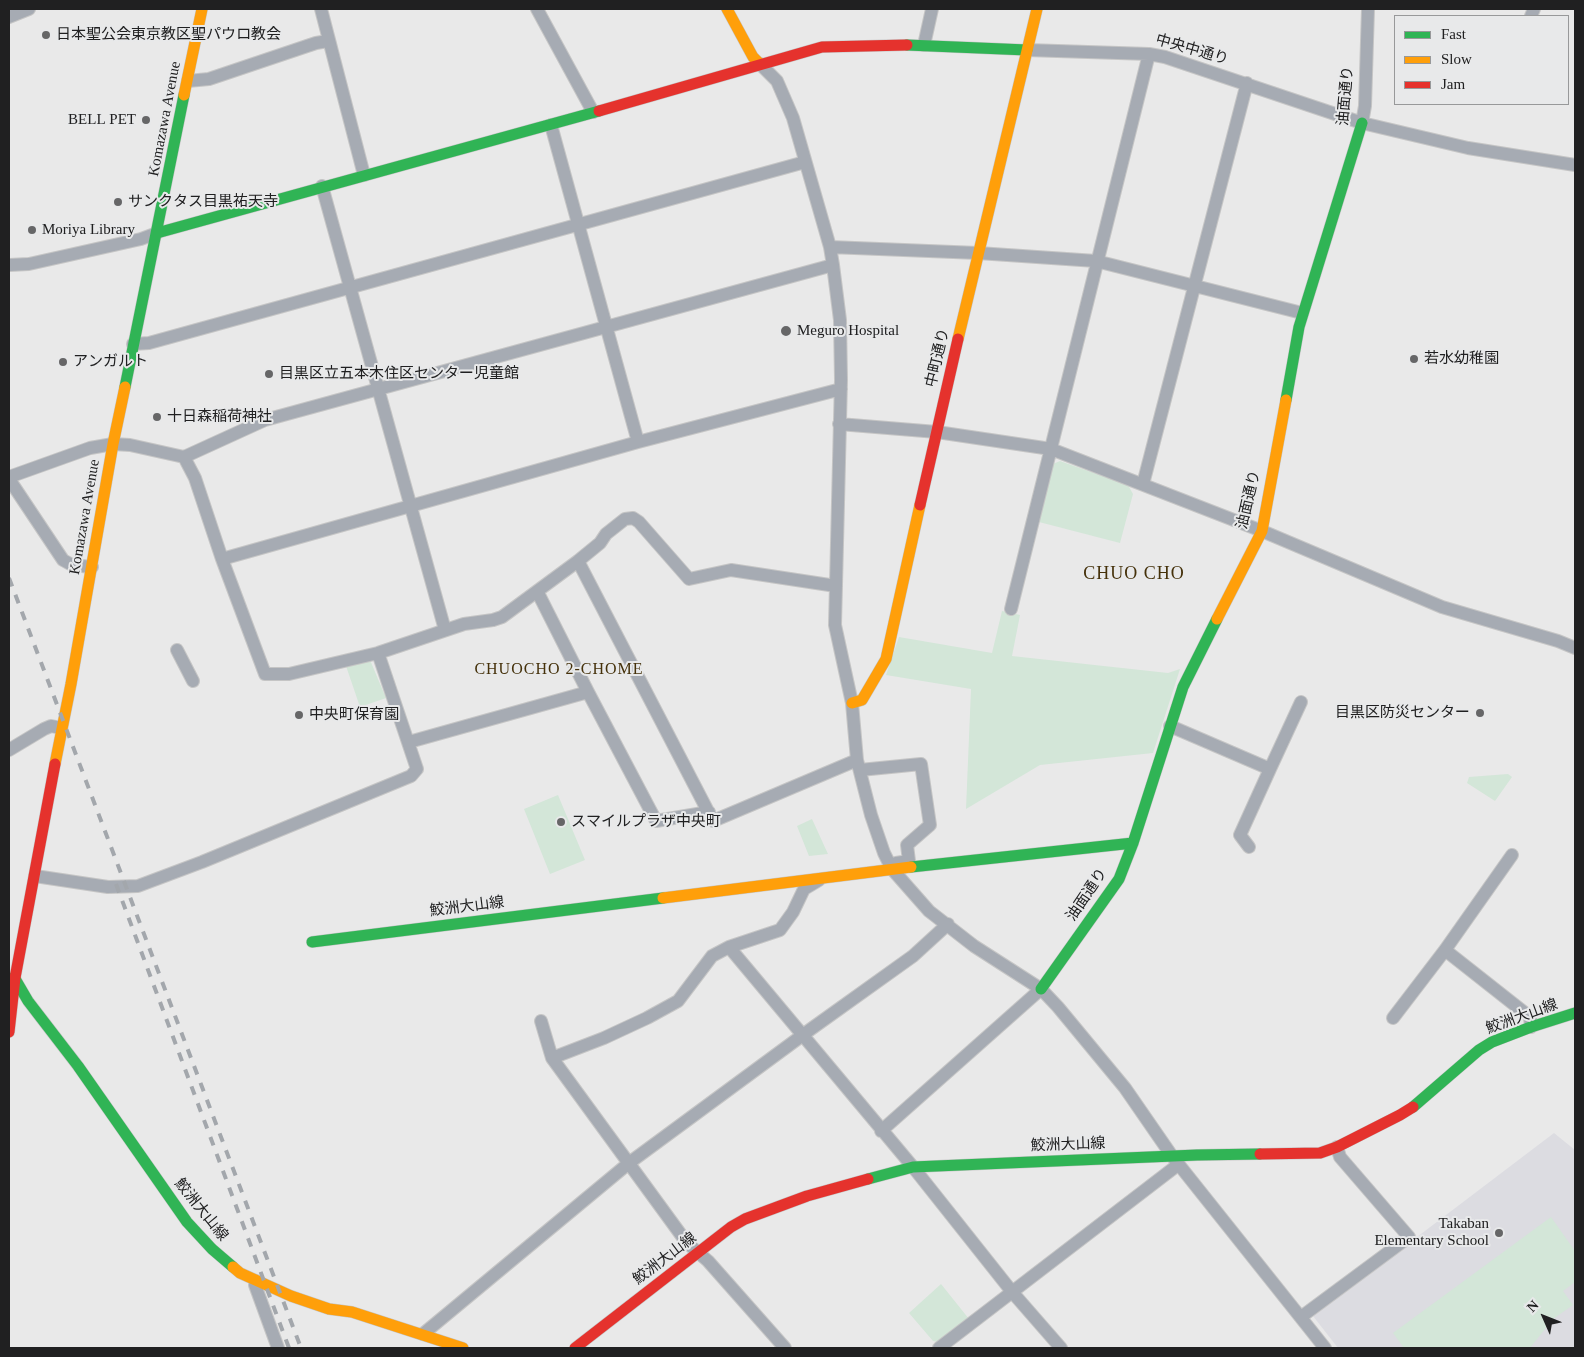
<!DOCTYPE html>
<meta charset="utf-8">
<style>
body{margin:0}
#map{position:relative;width:1584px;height:1357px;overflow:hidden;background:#e9e9e9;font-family:"Times New Roman",serif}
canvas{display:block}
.frame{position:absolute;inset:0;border:10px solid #202021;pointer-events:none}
.legend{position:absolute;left:1394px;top:15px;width:175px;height:90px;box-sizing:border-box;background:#e8e9ea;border:1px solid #98999a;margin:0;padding:6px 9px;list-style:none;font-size:15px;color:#202021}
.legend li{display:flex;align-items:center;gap:10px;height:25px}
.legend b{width:25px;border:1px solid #98999a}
.north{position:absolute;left:1519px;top:1292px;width:50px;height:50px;-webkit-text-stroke:4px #e8e9ea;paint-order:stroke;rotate:314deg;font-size:14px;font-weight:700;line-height:20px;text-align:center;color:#202021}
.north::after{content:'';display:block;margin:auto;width:18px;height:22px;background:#202021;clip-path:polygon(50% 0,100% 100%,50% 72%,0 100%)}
</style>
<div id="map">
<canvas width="1584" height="1357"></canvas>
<div class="frame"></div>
<ul class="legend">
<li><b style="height:6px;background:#30b455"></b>Fast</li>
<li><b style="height:6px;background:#ff9f0a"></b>Slow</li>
<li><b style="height:6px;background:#e5322d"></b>Jam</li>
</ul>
<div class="north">N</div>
</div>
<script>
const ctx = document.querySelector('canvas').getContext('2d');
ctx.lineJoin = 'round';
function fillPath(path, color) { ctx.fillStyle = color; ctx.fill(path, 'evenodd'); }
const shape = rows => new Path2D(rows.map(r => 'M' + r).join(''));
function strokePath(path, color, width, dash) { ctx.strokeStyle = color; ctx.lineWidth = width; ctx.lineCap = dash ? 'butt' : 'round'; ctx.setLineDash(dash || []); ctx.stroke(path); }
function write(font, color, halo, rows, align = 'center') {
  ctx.font = font + ' "Times New Roman","Noto Sans JP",serif'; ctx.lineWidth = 4; ctx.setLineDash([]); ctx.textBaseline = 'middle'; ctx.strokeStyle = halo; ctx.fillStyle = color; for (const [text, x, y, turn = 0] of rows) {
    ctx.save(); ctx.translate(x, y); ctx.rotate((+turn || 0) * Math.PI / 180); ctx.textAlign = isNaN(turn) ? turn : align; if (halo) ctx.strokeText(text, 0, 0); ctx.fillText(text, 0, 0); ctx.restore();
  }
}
const built = shape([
 [1554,1133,1575,1150,1575,1348,1338,1348,1313,1316]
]);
const green = shape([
 [1060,461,1128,485,1133,494,1120,543,1039,522,1053,464],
 [1002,611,1020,615,1012,656,1168,673,1180,669,1153,753,1040,765,966,809,971,689,886,675,899,637,992,653],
 [370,660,386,698,360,707,346,666],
 [1508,774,1512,777,1495,801,1467,783,1469,777],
 [558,795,585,860,550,874,524,809],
 [812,819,828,854,809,856,797,826],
 [1551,1217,1575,1251,1575,1282,1563,1291,1573,1305,1553,1319,1530,1348,1404,1348,1393,1333],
 [941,1284,969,1319,938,1342,933,1341,909,1313]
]);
const street = shape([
 [321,9,364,175],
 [537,9,593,112],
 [1531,16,1534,9],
 [9,17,29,9],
 [924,45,932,9],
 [1027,50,1149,54,1165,57,1362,123,1468,148,1575,165],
 [760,64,777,81,793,118,830,247,833,265,840,320,841,380,835,625,852,703,857,760,871,815,884,853,892,869,929,911,974,946,1041,989,1058,1007,1125,1088,1172,1156,1325,1348],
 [188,81,209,79,316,43,328,41],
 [1362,123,1365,106,1368,9],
 [551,125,638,442],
 [322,186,445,630],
 [830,247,978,253,1096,261,1302,313],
 [9,265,29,264,141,239,157,233],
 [133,344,149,343,805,162],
 [839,424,937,432,1051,449,1262,531,1442,607,1558,641,1575,648],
 [184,457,195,478,222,559,265,674,289,674,378,653,464,624,493,620,502,617,578,561,600,543,606,534,625,519,633,518,639,522,689,579,731,570,836,586],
 [9,477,90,448,113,444,130,445,184,457,265,420,833,265],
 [9,479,63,560,72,565,92,567],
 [1143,484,1247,83],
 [222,559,638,442,841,389],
 [578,561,713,821,857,760],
 [537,591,588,692,656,821,709,812],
 [1011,609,1149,54],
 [177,650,193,681],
 [1170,726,1270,769,1301,702],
 [409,742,588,692],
 [9,750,44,729,51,726,61,728],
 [860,770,921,764,930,825,907,845,909,861,896,863],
 [1249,847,1240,835,1270,769],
 [35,876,108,887,138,886,202,862,411,776,417,769,378,653],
 [729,947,913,1167,1013,1293,1061,1348],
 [1445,950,1530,1017,1531,1027],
 [1393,1018,1445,950,1512,855],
 [541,1021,552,1058,687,1243,708,1261,785,1348],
 [552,1058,604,1038,647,1018,678,1001,712,956,729,947,780,930,793,912,804,889,819,880],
 [881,1131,1041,989],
 [256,1281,255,1285,278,1348],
 [1301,1317,1409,1237,1340,1157,1337,1147],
 [423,1334,629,1163,811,1029,913,956,948,924],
 [939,1348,1179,1164]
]);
const fast = shape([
 [907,45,1027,50],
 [157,233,599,111],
 [125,387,184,95],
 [1286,400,1299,327,1362,123],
 [911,867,1133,843],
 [312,942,663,898],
 [14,977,28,1001,78,1066,187,1222,212,1249,233,1267],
 [1041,989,1119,879,1133,843,1183,687,1217,619],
 [1413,1107,1479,1050,1492,1042,1531,1027,1575,1013],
 [868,1179,913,1167,1197,1155,1260,1154]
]);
const slow = shape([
 [727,9,753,57,760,64],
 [184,95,202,9],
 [958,339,1037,9],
 [1217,619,1262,531,1286,400],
 [852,703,862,700,886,659,920,505],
 [55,764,71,684,113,444,125,387],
 [663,898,911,867],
 [233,1267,240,1273,291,1296,329,1309,352,1312,463,1348]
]);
const jam = shape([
 [599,111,822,47,907,45],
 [920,505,958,339],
 [9,1032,15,978,55,764],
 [1260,1154,1320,1153,1337,1147,1400,1115,1413,1107],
 [575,1348,731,1227,745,1219,807,1196,868,1179]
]);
const rail = shape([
 [9,578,301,1348],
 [116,884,289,1348]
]);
const markers = [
 [46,35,5,"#666667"],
 [146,120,5,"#666667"],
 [118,202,5,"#666667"],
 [32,230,5,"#666667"],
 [786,331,6,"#666667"],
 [1414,359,5,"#666667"],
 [63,362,5,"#666667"],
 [269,374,5,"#666667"],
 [157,417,5,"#666667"],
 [1480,713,5,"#666667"],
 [299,715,5,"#666667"],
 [561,822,5,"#666667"],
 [1499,1233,5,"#666667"]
];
const poiNames = [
 ["日本聖公会東京教区聖パウロ教会",56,35],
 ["BELL PET",136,120,"right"],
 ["サンクタス目黒祐天寺",128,202],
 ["Moriya Library",42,230],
 ["Meguro Hospital",797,331],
 ["若水幼稚園",1424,359],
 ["アンガルト",73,362],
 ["目黒区立五本木住区センター児童館",279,374],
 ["十日森稲荷神社",167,417],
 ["目黒区防災センター",1470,713,"right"],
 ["中央町保育園",309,715],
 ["スマイルプラザ中央町",571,822],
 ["Takaban",1489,1224,"right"],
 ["Elementary School",1489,1241,"right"]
];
const streetNames = [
 ["中央中通り",1192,50,16],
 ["油面通り",1346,96,-85],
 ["Komazawa Avenue",165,119,-79],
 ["中町通り",938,358,-77],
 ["油面通り",1249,500,-77],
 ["Komazawa Avenue",85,517,-80],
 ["油面通り",1087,895,-56],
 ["鮫洲大山線",467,907,-7],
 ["鮫洲大山線",1522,1017,-20],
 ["鮫洲大山線",1068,1145,-2],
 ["鮫洲大山線",201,1210,51],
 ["鮫洲大山線",665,1259,-37]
];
const neighbourhoodNames = [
 ["CHUOCHO 2-CHOME",559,670]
];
const quarterNames = [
 ["CHUO CHO",1134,574]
];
fillPath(built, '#dcdce1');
fillPath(green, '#d3e6d8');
strokePath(street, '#c5c5c5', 14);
strokePath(fast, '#c5c5c5', 12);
strokePath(slow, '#c5c5c5', 12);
strokePath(jam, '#c5c5c5', 12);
strokePath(street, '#a6abb3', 12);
strokePath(fast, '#30b455', 11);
strokePath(slow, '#ff9f0a', 11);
strokePath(jam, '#e5322d', 11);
strokePath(rail, '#a3a7ac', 4, [9, 9]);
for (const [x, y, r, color] of markers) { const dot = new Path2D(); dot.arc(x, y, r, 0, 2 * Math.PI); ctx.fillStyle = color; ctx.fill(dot); strokePath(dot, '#e8e9ea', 2); }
write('15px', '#202021', '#e8e9ea', poiNames, 'left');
write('15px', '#202021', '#e8e9ea', streetNames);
ctx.letterSpacing = '1px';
write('16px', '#45310a', '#e8e9ea', neighbourhoodNames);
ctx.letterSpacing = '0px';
ctx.letterSpacing = '1px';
write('18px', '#45310a', '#e8e9ea', quarterNames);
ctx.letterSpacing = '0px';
</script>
